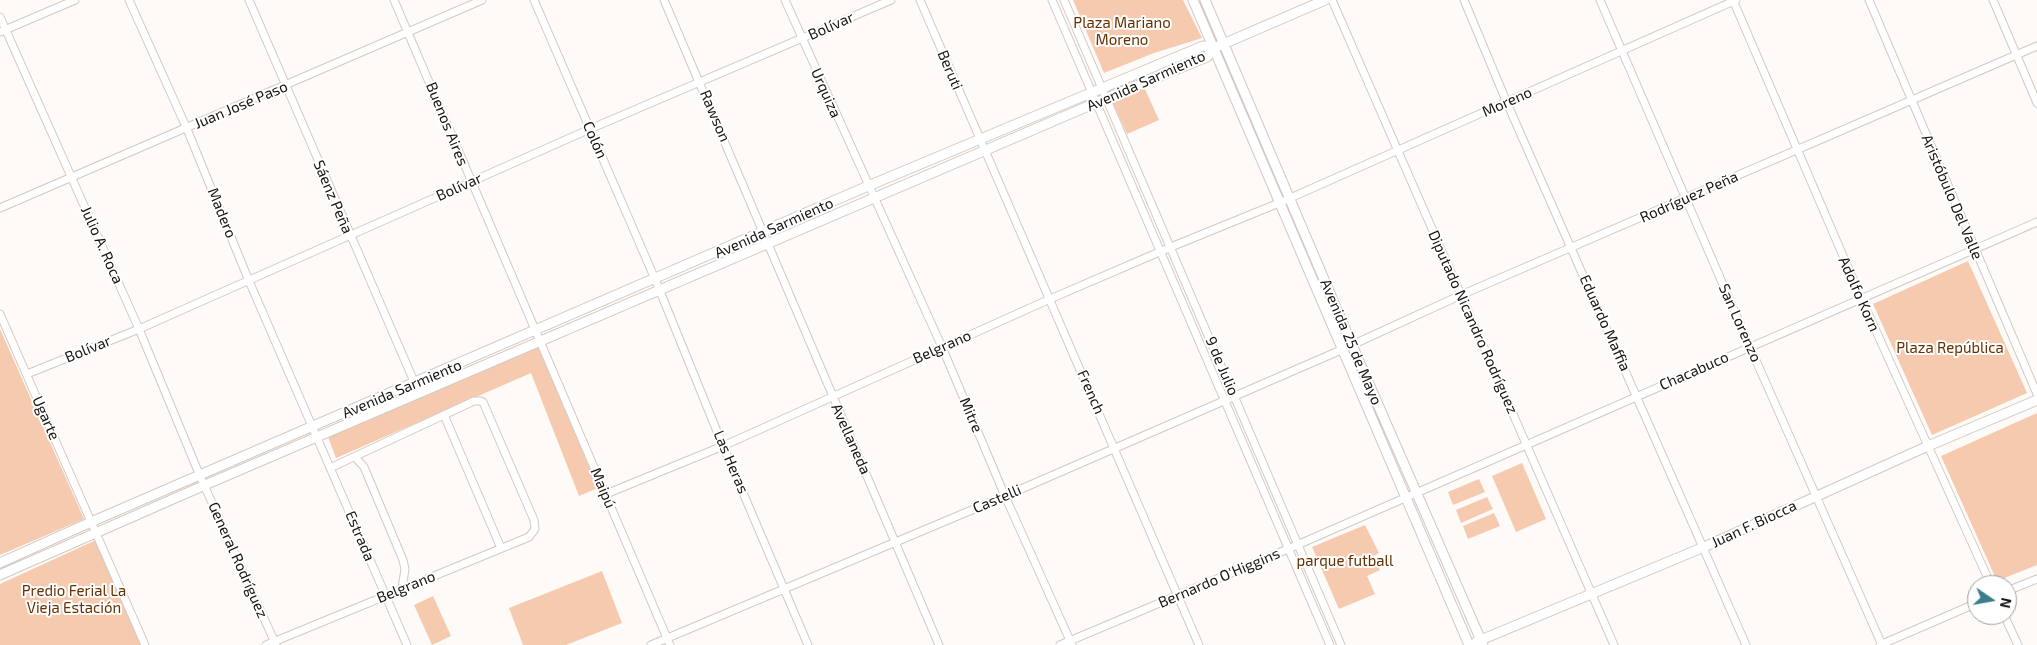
<!DOCTYPE html>
<meta charset="utf-8">
<style>
body{margin:0}
#map{position:relative;width:2037px;height:645px;overflow:hidden;background:#fefaf7;font-family:"Exo 2",sans-serif}
canvas{display:block}
.north{position:absolute;left:1967px;top:575px;width:50px;height:50px;box-sizing:border-box;background:#fff;border:1px solid #a2a1a0;border-radius:50%;rotate:102deg;font-size:14px;font-weight:700;line-height:20px;text-align:center;color:#171411}
.north::after{content:'';display:block;margin:auto;width:18px;height:22px;background:#3a7d8d;clip-path:polygon(50% 0,100% 100%,50% 72%,0 100%)}
</style>
<div id="map">
<canvas width="2037" height="645"></canvas>
<div class="north">N</div>
</div>
<script>
const ctx = document.querySelector('canvas').getContext('2d');
ctx.lineJoin = 'round';
function fillPath(path, color) { ctx.fillStyle = color; ctx.fill(path, 'evenodd'); }
const shape = rows => new Path2D(rows.map(r => 'M' + r).join(''));
function strokePath(path, color, width, dash) { ctx.strokeStyle = color; ctx.lineWidth = width; ctx.lineCap = dash ? 'butt' : 'round'; ctx.setLineDash(dash || []); ctx.stroke(path); }
function write(font, color, halo, rows, align = 'center') {
  ctx.font = font + ' "Exo 2",sans-serif'; ctx.lineWidth = 4; ctx.setLineDash([]); ctx.textBaseline = 'middle'; ctx.strokeStyle = halo; ctx.fillStyle = color; for (const [text, x, y, turn = 0] of rows) {
    ctx.save(); ctx.translate(x, y); ctx.rotate((+turn || 0) * Math.PI / 180); ctx.textAlign = isNaN(turn) ? turn : align; if (halo) ctx.strokeText(text, 0, 0); ctx.fillText(text, 0, 0); ctx.restore();
  }
}
const green = shape([
 [1073,0,1183,0,1202,38,1154,53,1104,73],
 [1226,58,1280,185,1276,186,1222,60],
 [1144,87,1159,120,1127,134,1112,101],
 [1289,207,1341,331,1338,333,1286,209],
 [1968,261,2027,393,1932,435,1873,304],
 [0,329,84,519,0,555],
 [538,347,598,488,579,496,531,373,336,458,328,437],
 [2037,413,2037,565,1997,581,1941,456],
 [1522,463,1546,519,1516,532,1492,476],
 [1479,479,1485,492,1453,505,1448,492],
 [1487,497,1493,509,1461,523,1456,510],
 [1494,513,1500,526,1468,539,1463,526],
 [1365,525,1379,553,1373,556,1380,570,1367,576,1375,594,1339,609,1312,547],
 [96,540,144,645,0,645,0,584],
 [602,571,622,623,566,645,523,645,509,608],
 [433,596,451,636,432,645,414,605]
]);
const street = shape([
 [129,0,187,129,249,281,407,645],
 [249,0,419,393],
 [394,0,670,645],
 [534,0,655,279,723,446,808,645],
 [664,0,939,645],
 [785,0,942,347,1005,496,1072,645],
 [920,0,1199,645],
 [1052,0,1330,645],
 [1064,0,1341,645],
 [1332,0,1614,645],
 [1464,0,1507,103,1746,645],
 [1600,0,1750,347,1882,645],
 [1733,0,1862,300,1991,585],
 [1869,0,2037,394],
 [1993,0,2037,103],
 [0,17,139,329,200,476,276,645],
 [0,32,75,0],
 [0,208,482,0],
 [0,314,145,645],
 [27,374,139,329,590,129,891,0],
 [444,415,501,548],
 [355,457,364,467,403,560,405,569,402,588],
 [606,494,723,446,1050,299,1171,247,1279,203,1736,0],
 [2007,591,2037,579],
 [2004,615,2018,645],
 [266,645,529,537,535,529,534,520,483,402,480,401,474,401,330,468],
 [651,645,1005,496,1341,350,1461,295,2037,46],
 [1060,645,1288,549,2037,222],
 [1880,645,1977,603]
]);
const secondary = shape([
 [1193,0,1469,645],
 [1205,0,1352,345,1483,645],
 [0,563,91,522,868,186,1203,46,1214,48],
 [0,575,205,485,1107,98,1207,57,1214,48,1325,0],
 [1476,642,1704,547,1928,446,2037,400]
]);
const parkNames = [
 ["Plaza Mariano",1122,23],
 ["Moreno",1122,40],
 ["Plaza República",1950,348],
 ["parque futball",1345,561],
 ["Predio Ferial La",74,591],
 ["Vieja Estación",74,608]
];
const streetNames = [
 ["Bolívar",831,26,-24],
 ["Beruti",950,70,67],
 ["Avenida Sarmiento",1146,81,-24],
 ["Urquiza",826,93,66],
 ["Moreno",1507,102,-24],
 ["Juan José Paso",241,105,-23],
 ["Rawson",715,116,67],
 ["Buenos Aires",447,124,68],
 ["Colón",595,140,66],
 ["Bolívar",459,187,-24],
 ["Sáenz Peña",333,197,67],
 ["Rodríguez Peña",1689,197,-24],
 ["Aristóbulo Del Valle",1952,197,67],
 ["Madero",222,213,68],
 ["Avenida Sarmiento",774,228,-24],
 ["Julio A. Roca",102,245,66],
 ["Adolfo Korn",1859,294,66],
 ["Diputado Nicandro Rodríguez",1473,322,66],
 ["Eduardo Maffia",1605,323,66],
 ["San Lorenzo",1740,323,66],
 ["Avenida 25 de Mayo",1351,342,67],
 ["Belgrano",942,347,-24],
 ["Bolívar",88,349,-22],
 ["9 de Julio",1222,366,67],
 ["Chacabuco",1694,371,-24],
 ["Avenida Sarmiento",402,389,-23],
 ["French",1091,392,66],
 ["Mitre",971,415,67],
 ["Ugarte",46,418,66],
 ["Avellaneda",851,439,66],
 ["Las Heras",731,462,67],
 ["Maipú",603,488,67],
 ["Castelli",997,499,-23],
 ["Juan F. Biocca",1754,524,-25],
 ["Estrada",360,536,67],
 ["General Rodríguez",238,560,66],
 ["Bernardo O'Higgins",1219,578,-23],
 ["Belgrano",406,587,-22]
];
fillPath(green, '#f6caae');
strokePath(street, '#d3c9c3', 9);
strokePath(secondary, '#d3c9c3', 11);
strokePath(street, '#fff', 7);
strokePath(secondary, '#fff', 9);
write('15px', '#653000', '#fff', parkNames);
write('15px', '#171411', '#fff', streetNames);
</script>
